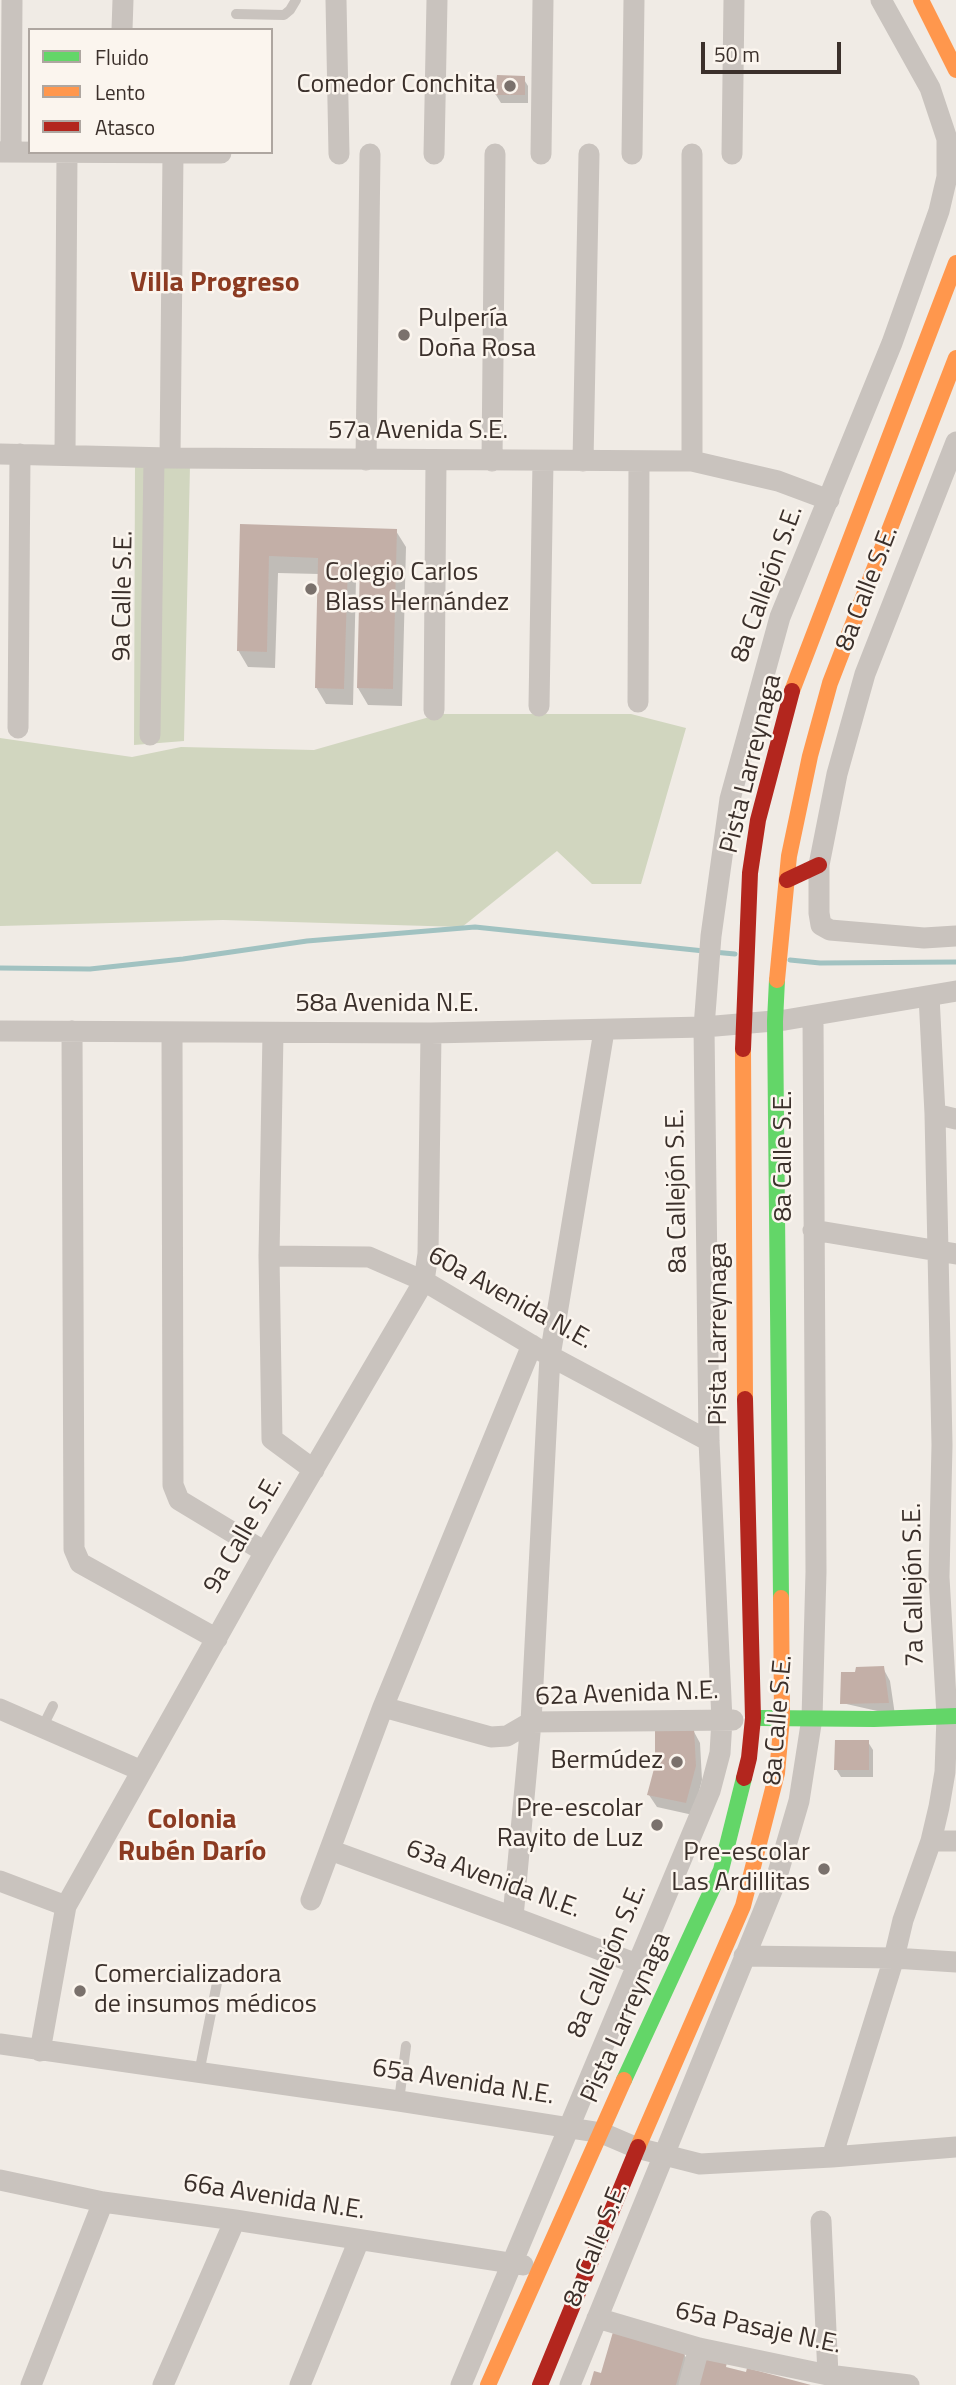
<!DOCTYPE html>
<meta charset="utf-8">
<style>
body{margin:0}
#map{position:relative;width:956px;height:2385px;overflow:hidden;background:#f0ebe5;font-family:"Titillium Web",sans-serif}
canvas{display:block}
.legend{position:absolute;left:28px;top:28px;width:245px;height:126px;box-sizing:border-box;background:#fbf5ee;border:2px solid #aea6a0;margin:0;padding:9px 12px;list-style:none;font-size:21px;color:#3b302b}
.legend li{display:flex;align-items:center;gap:14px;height:35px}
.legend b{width:35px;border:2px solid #aea6a0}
.scale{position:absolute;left:701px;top:42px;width:140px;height:32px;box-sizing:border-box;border:4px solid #3b302b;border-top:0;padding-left:9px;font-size:21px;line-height:24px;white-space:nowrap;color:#3b302b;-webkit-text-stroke:5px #fbf5ee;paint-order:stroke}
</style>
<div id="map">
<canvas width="956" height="2385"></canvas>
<ul class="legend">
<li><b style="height:9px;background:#63d668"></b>Fluido</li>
<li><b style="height:9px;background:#ff974d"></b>Lento</li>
<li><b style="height:9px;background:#b3261e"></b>Atasco</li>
</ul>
<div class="scale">50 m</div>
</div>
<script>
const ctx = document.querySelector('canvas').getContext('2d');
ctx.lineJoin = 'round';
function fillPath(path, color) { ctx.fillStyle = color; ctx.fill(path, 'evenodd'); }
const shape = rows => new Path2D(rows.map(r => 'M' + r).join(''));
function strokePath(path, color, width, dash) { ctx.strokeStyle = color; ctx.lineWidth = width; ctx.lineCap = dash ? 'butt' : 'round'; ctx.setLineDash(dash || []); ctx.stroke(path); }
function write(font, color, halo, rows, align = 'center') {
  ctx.font = font + ' "Titillium Web",sans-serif'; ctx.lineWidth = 5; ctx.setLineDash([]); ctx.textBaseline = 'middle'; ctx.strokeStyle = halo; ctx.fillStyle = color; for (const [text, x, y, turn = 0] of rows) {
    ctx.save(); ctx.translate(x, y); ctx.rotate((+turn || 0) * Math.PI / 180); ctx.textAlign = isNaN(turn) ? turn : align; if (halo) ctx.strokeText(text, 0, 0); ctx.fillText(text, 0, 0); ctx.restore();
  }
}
const green = shape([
 [135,465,190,465,184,741,134,745],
 [440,714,631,714,686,728,641,884,592,884,557,851,462,927,223,920,0,926,0,738,132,757,181,747,314,750]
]);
const shadow = shape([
 [499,76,523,78,528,86,528,103,501,103,496,95],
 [242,526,396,531,406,547,402,706,368,705,358,688,361,580,356,580,353,705,326,704,316,687,319,574,278,573,275,668,248,667,238,650],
 [883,1668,890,1681,895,1715,842,1703],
 [693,1730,700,1743,702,1780,693,1815,657,1807,649,1795],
 [868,1742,873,1750,873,1777,841,1777,836,1769],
 [684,2354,689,2363,682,2385,592,2385,602,2375]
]);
const stream = shape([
 [713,952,735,954],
 [790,960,820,963,956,962],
 [0,968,90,969,183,959,307,941,475,927,704,951]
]);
const building = shape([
 [497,75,525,76,525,95,495,95],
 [240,524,397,529,393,689,357,688,360,564,348,564,344,689,315,688,318,558,269,556,267,652,237,651],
 [884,1666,889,1703,840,1704,841,1672,855,1672,856,1667],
 [694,1728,696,1766,686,1803,647,1795,655,1765,655,1729],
 [835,1740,869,1740,869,1770,834,1770],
 [613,2332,685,2353,676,2385,590,2385,594,2371,601,2373],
 [705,2357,727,2362,726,2367,746,2372,747,2368,811,2385,699,2385]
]);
const lane = shape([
 [236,14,284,15,290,10,296,0],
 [42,1728,53,1706],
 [199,2073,217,1983],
 [399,2101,406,2046]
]);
const street = shape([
 [336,0,339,154],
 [122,30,123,0],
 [0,152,221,153],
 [11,152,12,0],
 [434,154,437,0],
 [541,154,543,0],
 [632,154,634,0],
 [692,154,692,461],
 [732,154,734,0],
 [956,442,865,674,837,774,819,865,819,913,821,925,830,930,924,938,956,936],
 [0,454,170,458,692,461,778,481,829,500],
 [65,455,67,152],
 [170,458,173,153],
 [366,460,370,154],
 [492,461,495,154],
 [583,461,589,154],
 [638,702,639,461],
 [539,706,543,461],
 [434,710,436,460],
 [18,728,20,454],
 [150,735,154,458],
 [0,1031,431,1033,704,1027,785,1020,956,991],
 [72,1031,74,1549,80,1563,217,1639],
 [172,1032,173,1485,179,1500,265,1552],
 [273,1033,269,1256,272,1439,314,1470],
 [935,1114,956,1119],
 [813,1230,956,1254],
 [269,1256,369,1257,424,1281,550,1356,709,1441],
 [383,1707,491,1737,507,1736,531,1722,733,1720],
 [0,1709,142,1771],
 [931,1841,956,1841],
 [330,1850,513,1917,637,1964],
 [0,1881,66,1906],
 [311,1900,383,1707,532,1345],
 [513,1917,531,1722,550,1356,604,1031],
 [744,1956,894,1958,956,1962],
 [0,2044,399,2101,602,2133,637,2148,700,2164,832,2157,956,2147],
 [40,2051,66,1906,265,1552,424,1281,428,1254,431,1033],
 [832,2157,894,1958,903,1920,931,1841,939,1807,945,1772,947,1716,939,1577,942,1445,938,1251,935,1114,929,996],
 [0,2180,103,2202,235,2220,523,2265],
 [821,2221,828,2375],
 [597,2318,699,2348,828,2375,909,2385],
 [31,2385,103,2202],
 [163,2385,235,2220],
 [300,2385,359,2240],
 [461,2385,710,1791,720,1753,722,1720,709,1441,704,1027,711,936,730,799,780,617,892,343,939,211,947,177,947,139,930,88,881,0],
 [570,2385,775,1883,799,1801,812,1718,816,1572,813,1016],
 [689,2385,699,2348]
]);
const fast = shape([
 [777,980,775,1021,781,1598],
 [761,1718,874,1719,956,1716],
 [624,2080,721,1870,744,1778]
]);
const slow = shape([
 [921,0,956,70],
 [792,691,956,263],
 [777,980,789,856,810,756,830,683,956,358],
 [743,1049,745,1399],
 [638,2147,743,1906,777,1773,782,1718,781,1598],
 [488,2385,624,2080]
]);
const jam = shape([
 [787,880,819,865],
 [743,1049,750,873,758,820,792,691],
 [744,1778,749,1758,753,1718,745,1399],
 [540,2385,638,2147]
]);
const markers = [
 [510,86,7,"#7a716c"],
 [404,335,7,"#7a716c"],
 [311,589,7,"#7a716c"],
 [677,1762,7,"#7a716c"],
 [657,1825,7,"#7a716c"],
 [824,1869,7,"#7a716c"],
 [80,1991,7,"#7a716c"]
];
const poiNames = [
 ["Comedor Conchita",496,86],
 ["Pulpería",418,320,"left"],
 ["Doña Rosa",418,350,"left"],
 ["Colegio Carlos",325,574,"left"],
 ["Blass Hernández",325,604,"left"],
 ["Bermúdez",663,1762],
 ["Pre-escolar",643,1810],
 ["Rayito de Luz",643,1840],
 ["Pre-escolar",810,1854],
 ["Las Ardillitas",810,1884],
 ["Comercializadora",94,1976,"left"],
 ["de insumos médicos",94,2006,"left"]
];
const streetNames = [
 ["57a Avenida S.E.",418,432],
 ["8a Callejón S.E.",768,584,-70],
 ["8a Calle S.E.",868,589,-69],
 ["9a Calle S.E.",124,596,-89],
 ["Pista Larreynaga",752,764,-76],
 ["58a Avenida N.E.",387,1005],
 ["8a Calle S.E.",785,1156,-90],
 ["8a Callejón S.E.",678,1191,-91],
 ["60a Avenida N.E.",510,1299,29],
 ["Pista Larreynaga",720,1334,-90],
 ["9a Calle S.E.",244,1535,-60],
 ["7a Callejón S.E.",915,1585,-91],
 ["62a Avenida N.E.",627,1695,-2],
 ["8a Calle S.E.",779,1720,-85],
 ["63a Avenida N.E.",493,1880,20],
 ["8a Callejón S.E.",608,1961,-67],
 ["Pista Larreynaga",627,2018,-66],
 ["65a Avenida N.E.",463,2083,9],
 ["66a Avenida N.E.",274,2198,9],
 ["8a Calle S.E.",597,2245,-68],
 ["65a Pasaje N.E.",758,2329,12]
];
const neighbourhoodNames = [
 ["Villa Progreso",215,284],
 ["Colonia",192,1821],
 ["Rubén Darío",192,1853]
];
fillPath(green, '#d1d6bf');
fillPath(shadow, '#0003');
strokePath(stream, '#a1c2c1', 5);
fillPath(building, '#c3afa7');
strokePath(lane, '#c9c3be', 10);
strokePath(street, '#c9c3be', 21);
strokePath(fast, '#63d668', 16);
strokePath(slow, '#ff974d', 16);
strokePath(jam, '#b3261e', 16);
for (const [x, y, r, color] of markers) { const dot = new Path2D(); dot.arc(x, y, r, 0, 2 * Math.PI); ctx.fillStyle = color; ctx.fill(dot); strokePath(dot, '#fbf5ee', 2.5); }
write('26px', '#3b302b', '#fbf5ee', poiNames, 'right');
write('26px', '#3b302b', '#fbf5ee', streetNames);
write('bold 28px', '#8c3b22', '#fbf5ee', neighbourhoodNames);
</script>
